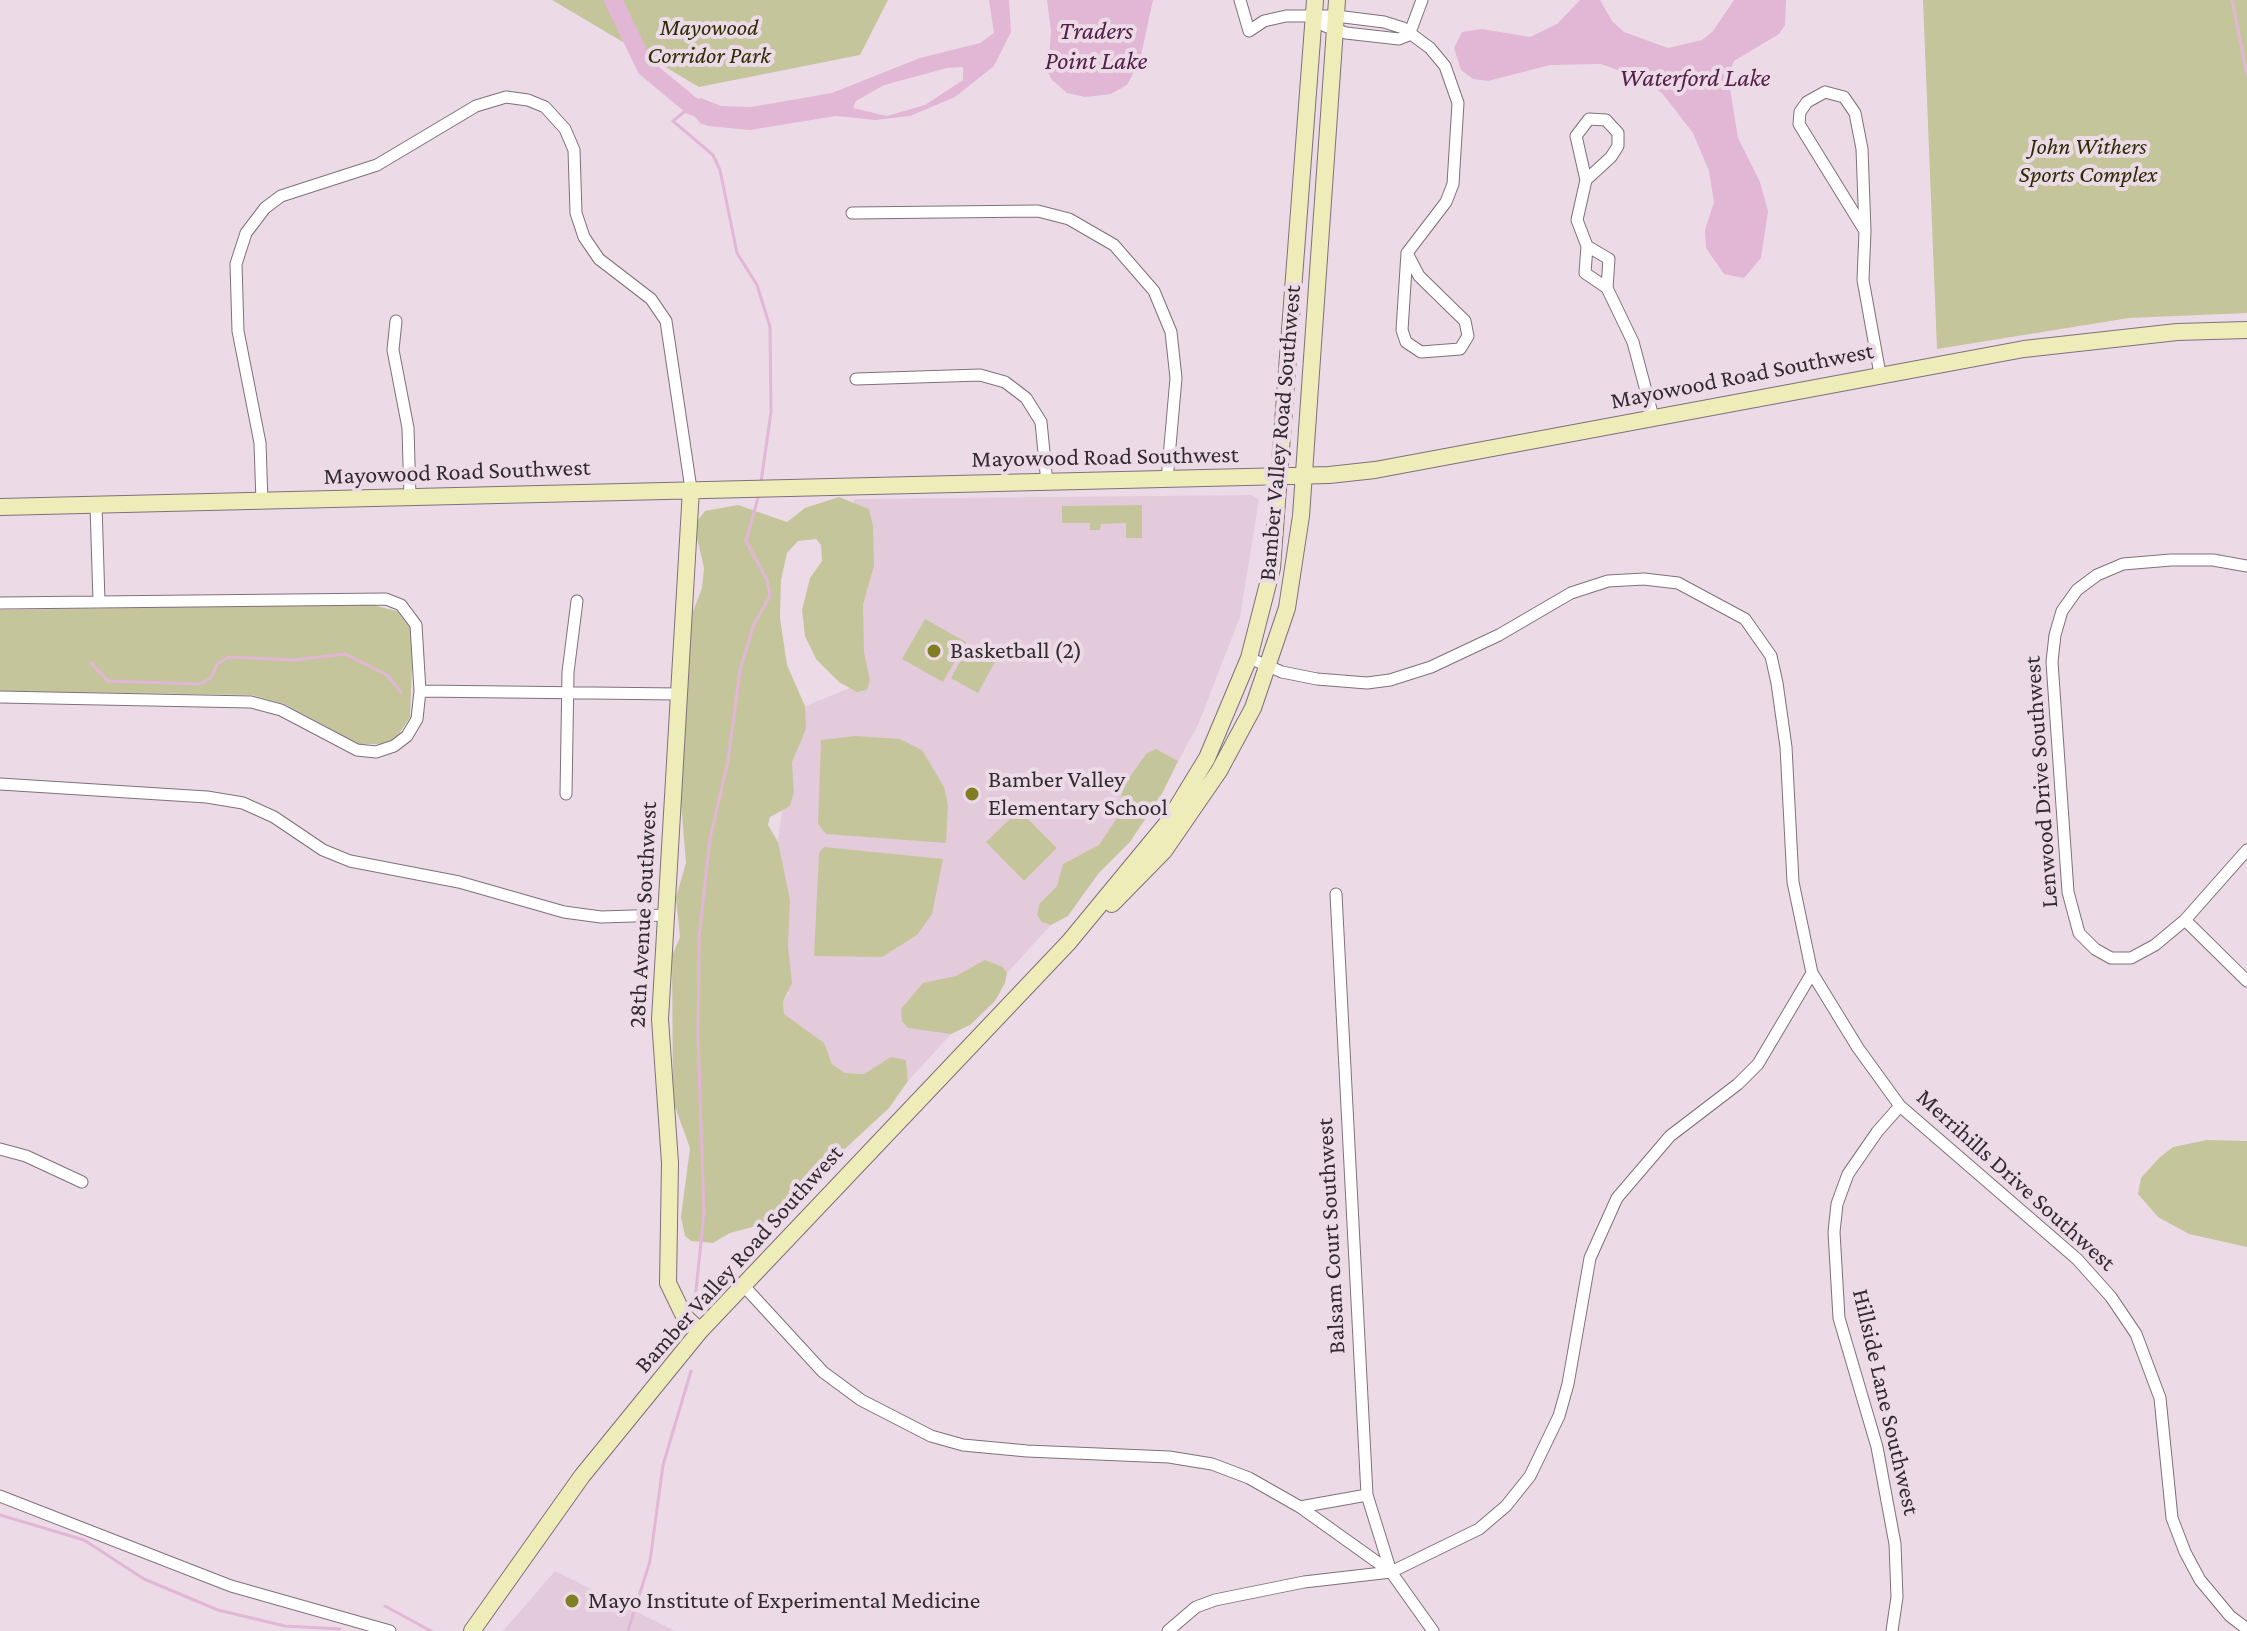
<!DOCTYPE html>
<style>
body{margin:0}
canvas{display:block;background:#ecdbe7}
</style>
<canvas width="2247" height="1631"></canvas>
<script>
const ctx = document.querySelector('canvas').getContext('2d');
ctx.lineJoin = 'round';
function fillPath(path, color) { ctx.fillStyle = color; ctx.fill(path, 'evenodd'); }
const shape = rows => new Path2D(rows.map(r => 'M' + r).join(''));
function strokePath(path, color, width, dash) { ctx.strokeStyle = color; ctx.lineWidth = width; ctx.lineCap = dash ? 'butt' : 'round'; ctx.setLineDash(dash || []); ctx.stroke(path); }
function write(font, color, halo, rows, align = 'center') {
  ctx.font = font + ' "Crimson Pro",serif'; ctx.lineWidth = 8; ctx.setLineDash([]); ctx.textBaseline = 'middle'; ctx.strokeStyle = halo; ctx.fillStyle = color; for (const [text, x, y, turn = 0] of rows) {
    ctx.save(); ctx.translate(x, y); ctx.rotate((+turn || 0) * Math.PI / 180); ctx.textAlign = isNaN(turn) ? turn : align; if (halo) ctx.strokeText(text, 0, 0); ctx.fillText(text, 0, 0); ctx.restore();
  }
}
const built = shape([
 [1251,495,1259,499,1240,617,1198,725,1170,776,1051,925,908,1081,906,1060,882,1064,864,1074,845,1073,832,1064,823,1043,784,1014,783,1002,789,993,765,933,796,710,857,685,854,499],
 [555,1571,675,1631,503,1631]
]);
const green = shape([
 [552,0,888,0,860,55,699,87],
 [1923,0,2247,0,2247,313,2129,318,1937,349],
 [839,497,869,509,873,526,874,566,863,604,864,652,870,680,867,690,857,692,839,682,816,659,805,636,802,610,810,578,822,561,821,545,816,539,798,541,787,553,781,580,780,618,787,665,805,706,806,729,792,762,794,792,790,806,770,817,768,825,778,842,790,900,788,946,792,983,783,1002,784,1014,824,1043,832,1064,845,1073,864,1074,891,1057,906,1060,908,1081,889,1108,764,1224,730,1233,713,1243,691,1241,685,1236,681,1217,690,1148,673,1101,672,956,680,937,676,897,686,863,681,803,692,614,702,588,704,568,696,533,698,520,705,511,738,505,787,522,805,508],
 [1142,505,1142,538,1126,538,1126,523,1101,524,1100,530,1090,530,1090,523,1062,523,1062,506],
 [368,604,397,611,410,628,413,641,410,717,397,737,384,744,359,744,284,704,252,695,0,691,0,610],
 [925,619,966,642,943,682,902,659],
 [969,645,996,660,978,693,951,678],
 [855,736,900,739,922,750,944,787,948,805,946,843,826,834,818,824,821,740],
 [1156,749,1178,761,1163,792,1130,842,1098,874,1068,916,1051,925,1042,922,1037,915,1040,903,1057,886,1063,864,1099,845,1121,812,1122,788,1146,754],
 [1019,810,1057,848,1024,881,986,842],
 [824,847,943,859,932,914,917,935,882,957,814,956,819,853],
 [985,960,1003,967,1007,973,1005,983,995,1001,970,1025,951,1034,908,1028,902,1021,901,1009,923,983,956,976],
 [2207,1140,2247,1141,2247,1247,2189,1234,2158,1217,2138,1194,2141,1178,2159,1158,2173,1147]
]);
const water = shape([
 [989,0,1009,0,1011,32,994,66,955,97,910,116,875,120,836,116,750,130,708,126,700,123,687,107,701,98,721,106,751,107,832,93,920,58,980,43,994,33],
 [947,68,963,67,963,80,925,105,887,116,853,108,856,101,884,85],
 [1047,0,1153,0,1140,60,1127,85,1111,94,1085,97,1067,93,1052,80,1048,73,1051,31],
 [1580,0,1600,0,1612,21,1624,32,1668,48,1702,40,1713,31,1734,0,1786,0,1785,25,1779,34,1734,61,1728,76,1738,138,1760,182,1768,211,1761,258,1744,278,1724,274,1706,248,1705,230,1714,202,1709,171,1693,133,1662,93,1634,76,1601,64,1550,65,1488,81,1473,79,1461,70,1454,48,1462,32,1482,29,1530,37,1557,24]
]);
const stream = shape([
 [2232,0,2247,74],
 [689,108,673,121,713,155,720,170,737,253,757,285,770,327,771,412,761,482],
 [91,663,108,681,200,684,211,678,217,664,229,657,294,660,345,654,387,675,401,692],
 [695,1300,704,1213,698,1037,699,938,710,839,728,761,740,670,754,624,770,596,767,580,746,541,759,494],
 [0,1515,84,1540,144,1579,218,1610,285,1626,340,1629],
 [385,1606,431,1631],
 [628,1631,650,1561,663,1465,691,1371]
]);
const river = shape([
 [613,0,646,68,692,106,713,113]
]);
const street = shape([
 [1240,0,1249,31,1264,21,1286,16,1336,16,1384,22,1403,28,1430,48,1445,66,1458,103,1453,184,1446,202,1407,253,1402,330,1406,342,1421,352,1460,349,1468,336,1465,321,1419,276,1407,253],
 [1314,17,1325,26,1346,33,1399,39,1409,35],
 [1409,35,1422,0],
 [1825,92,1844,97,1855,113,1862,149,1865,231,1799,124,1800,112,1807,102,1825,92],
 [1586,180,1576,136,1589,119,1606,120,1618,133,1618,146,1611,157,1586,180,1577,220,1587,246,1609,259,1607,288],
 [852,213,1038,211,1069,219,1114,245,1154,291,1171,332,1176,378,1167,480],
 [1865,231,1863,280,1880,374],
 [1587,246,1585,273,1607,288,1633,342,1653,417],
 [396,321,393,350,408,428,410,498],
 [856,379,980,375,1005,382,1026,398,1041,422,1047,483],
 [262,502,260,443,238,331,236,264,246,233,265,208,281,196,377,165,476,106,506,97,528,100,545,107,565,129,574,150,576,213,584,237,599,259,651,299,666,321,691,489],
 [96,505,99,602],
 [2247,566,2213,560,2171,560,2123,564,2097,575,2077,590,2062,611,2055,635,2052,662,2068,892,2079,933,2095,949,2111,958,2131,958,2155,945,2185,920,2247,850],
 [0,603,386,599,401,605,416,625,420,691,417,719,407,736,394,746,376,752,357,750,281,710,251,702,0,697],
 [1249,658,1282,672,1317,679,1367,683,1390,680,1431,667,1499,635,1571,593,1608,581,1644,579,1678,583,1745,619,1771,656,1777,683,1786,747,1793,882,1812,973,1858,1048,1900,1106,2077,1259,2111,1297,2136,1334,2160,1398,2172,1518,2185,1552,2200,1580,2230,1616,2247,1629],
 [420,691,678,694],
 [0,784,207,797,243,803,274,817,323,850,350,861,459,882,564,912,601,917,666,915],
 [566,794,568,672,577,601],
 [1336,894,1367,1495,1391,1572],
 [2185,920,2247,981],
 [0,1149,26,1156,82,1182],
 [743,1285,823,1372,861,1400,931,1436,963,1445,1027,1451,1169,1457,1212,1464,1249,1478,1300,1507,1391,1572,1433,1631],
 [0,1496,231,1586,390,1631],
 [1300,1507,1367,1495],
 [1168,1631,1196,1607,1215,1600,1304,1582,1391,1572,1479,1529,1506,1506,1530,1476,1559,1416,1568,1384,1590,1258,1617,1198,1670,1136,1738,1084,1758,1064,1812,973],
 [1892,1631,1897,1597,1895,1544,1877,1447,1839,1318,1834,1232,1837,1204,1848,1174,1877,1132,1900,1106]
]);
const secondary = shape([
 [691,489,660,1019,670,1163,668,1283,684,1316,700,1331],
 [0,507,1329,475,1375,470,2024,349,2177,332,2247,330],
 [1112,904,1164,851,1219,771,1253,708,1287,608,1301,516,1337,0],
 [472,1631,582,1476,700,1331,1069,942,1168,822,1207,758,1249,658,1272,568,1315,0]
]);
const markers = [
 [934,651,8,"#807d25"],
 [972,794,8,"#807d25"],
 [572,1601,8,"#807d25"]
];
const parkNames = [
 ["Mayowood",709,28],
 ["Corridor Park",709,56],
 ["John Withers",2088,147],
 ["Sports Complex",2088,175]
];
const streetNames = [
 ["Mayowood Road Southwest",1742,376,-11],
 ["Bamber Valley Road Southwest",1280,433,-85],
 ["Mayowood Road Southwest",1105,457,-1],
 ["Mayowood Road Southwest",457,472,-2],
 ["Lenwood Drive Southwest",2041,782,-94],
 ["28th Avenue Southwest",643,915,-87],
 ["Merrihills Drive Southwest",2016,1180,42],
 ["Balsam Court Southwest",1331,1236,-93],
 ["Bamber Valley Road Southwest",739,1259,-48],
 ["Hillside Lane Southwest",1886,1402,77]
];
const poiNames = [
 ["Basketball (2)",950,651],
 ["Bamber Valley",988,780],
 ["Elementary School",988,808],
 ["Mayo Institute of Experimental Medicine",588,1601]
];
const waterNames = [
 ["Traders",1096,31],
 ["Point Lake",1096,61],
 ["Waterford Lake",1695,78]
];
fillPath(built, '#e3cbdc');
fillPath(green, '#c5c59c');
fillPath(water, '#e2b6d5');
strokePath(stream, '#e2b6d5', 3);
strokePath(river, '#e2b6d5', 18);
strokePath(street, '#7f707b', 13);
strokePath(secondary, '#7f707b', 18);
strokePath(street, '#fff', 11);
strokePath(secondary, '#eeecb9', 16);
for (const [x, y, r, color] of markers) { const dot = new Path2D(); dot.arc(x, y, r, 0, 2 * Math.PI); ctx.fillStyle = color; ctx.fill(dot); strokePath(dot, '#ecdbe7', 3); }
write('italic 24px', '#2c2b03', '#ecdbe7', parkNames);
write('24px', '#312b2f', '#ecdbe7', streetNames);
write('24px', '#312b2f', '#ecdbe7', poiNames, 'left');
write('italic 26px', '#542049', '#ecdbe7', waterNames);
</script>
